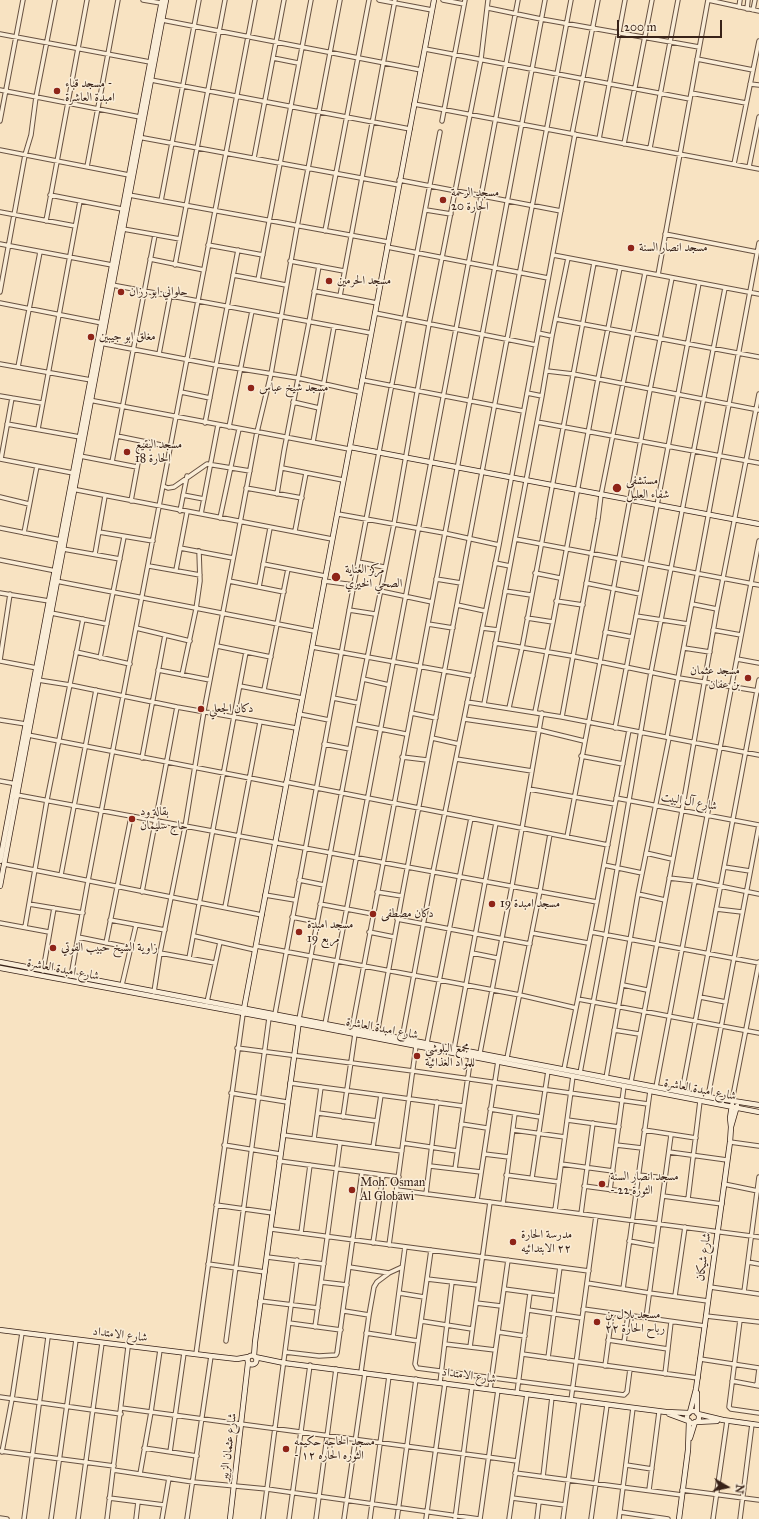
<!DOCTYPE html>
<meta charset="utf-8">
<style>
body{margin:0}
#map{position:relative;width:759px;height:1519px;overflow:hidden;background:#f8e3c2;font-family:"IM FELL Great Primer",serif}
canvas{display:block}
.north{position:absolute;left:707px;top:1467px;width:40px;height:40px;-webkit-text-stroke:3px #faedd7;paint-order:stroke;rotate:99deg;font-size:11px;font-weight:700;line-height:16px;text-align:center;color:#382218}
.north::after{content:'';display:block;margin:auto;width:14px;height:18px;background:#382218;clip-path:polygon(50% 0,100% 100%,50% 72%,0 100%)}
.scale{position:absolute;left:617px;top:20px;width:105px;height:18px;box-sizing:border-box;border:2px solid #382218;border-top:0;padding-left:5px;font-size:12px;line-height:14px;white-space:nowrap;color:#382218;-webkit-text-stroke:3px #faedd7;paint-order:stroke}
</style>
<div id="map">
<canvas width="759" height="1519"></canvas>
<div class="north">N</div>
<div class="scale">200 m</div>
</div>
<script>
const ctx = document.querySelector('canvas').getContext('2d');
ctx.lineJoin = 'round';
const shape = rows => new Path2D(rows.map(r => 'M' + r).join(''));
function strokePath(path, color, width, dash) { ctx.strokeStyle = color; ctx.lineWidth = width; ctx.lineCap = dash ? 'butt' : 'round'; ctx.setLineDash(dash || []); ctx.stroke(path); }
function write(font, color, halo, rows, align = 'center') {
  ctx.font = font + ' "IM FELL Great Primer",Amiri,serif'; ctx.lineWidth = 3; ctx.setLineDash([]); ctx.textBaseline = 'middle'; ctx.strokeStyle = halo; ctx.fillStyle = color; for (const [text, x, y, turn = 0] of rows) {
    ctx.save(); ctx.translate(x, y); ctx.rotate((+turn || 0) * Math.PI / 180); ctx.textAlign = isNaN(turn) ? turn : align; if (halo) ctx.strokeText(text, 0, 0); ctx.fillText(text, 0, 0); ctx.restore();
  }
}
const street = shape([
 [143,0,161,3],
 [379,0,432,10],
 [443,0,464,4],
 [708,0,759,11],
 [739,7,740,0],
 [488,8,541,19,699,47],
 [747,9,748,0],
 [753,10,755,0],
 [162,20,421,70],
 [0,34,150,62],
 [425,49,690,99],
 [273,58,298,63],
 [697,59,753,70],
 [151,80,410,129],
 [750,84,759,85],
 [0,90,140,117],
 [691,93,746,103],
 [414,104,759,169],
 [0,121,23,0],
 [442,121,465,0],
 [572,134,598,0],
 [138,137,399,185],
 [599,139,625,0],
 [624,144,652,0],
 [650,148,678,0],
 [0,150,129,175],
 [254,158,284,0],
 [734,164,759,41],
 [87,167,118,0],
 [749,167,759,117],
 [399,180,561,211],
 [50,195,122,209],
 [129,195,388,242],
 [161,201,199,0],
 [426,210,451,214],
 [0,212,75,226],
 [46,221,87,0],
 [123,229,180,239],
 [325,231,369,0],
 [665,234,757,252],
 [0,244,112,265],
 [208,245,263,255],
 [387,247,548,278],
 [553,255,759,294],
 [150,259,204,270],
 [290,261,344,271],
 [175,265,225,0],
 [233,275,286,285],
 [658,275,708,0],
 [258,280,311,0],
 [112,285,371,333],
 [314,291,377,303],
 [0,292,25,155,31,135,36,97,55,0],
 [340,296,395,0],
 [0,303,102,323],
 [375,313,536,345],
 [556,319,759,357],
 [538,333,552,336],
 [100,343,216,365,298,378,360,392],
 [159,354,170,296],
 [0,364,91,380],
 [18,367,40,252],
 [547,371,573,374,759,410],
 [362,380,523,411],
 [181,392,210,398],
 [527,393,542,396],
 [0,396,42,403],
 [89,400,349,449],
 [293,402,319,408],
 [537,422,759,463],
 [205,423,238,250],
 [7,424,80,437],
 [229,427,252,311],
 [38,429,80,201],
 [117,436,171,447],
 [313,442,334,327],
 [80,456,137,467],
 [0,459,73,473],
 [1,459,12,398],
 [112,462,155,235],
 [282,468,343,480],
 [163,486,168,488,174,487,207,464,250,471],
 [246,488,302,498],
 [72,489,332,539],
 [277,494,284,451,309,322,319,266],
 [183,495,204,499],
 [0,497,29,504],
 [131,501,142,441],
 [180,511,187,476],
 [201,514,218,425],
 [338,514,444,533,499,545],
 [220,518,239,429],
 [0,528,61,540],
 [295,531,306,473],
 [99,532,153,541],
 [24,533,37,466],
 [515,539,759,585],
 [180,548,233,558],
 [63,549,120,559],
 [95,554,105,496],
 [0,560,56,571],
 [358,562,384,567],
 [495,563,510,566],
 [263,564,325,576],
 [149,566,200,575],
 [176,570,187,512],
 [535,573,560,578],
 [436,579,461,583],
 [56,581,314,631],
 [229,581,284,592],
 [324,581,354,585],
 [586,583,640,594],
 [259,587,270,528],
 [380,591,432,602],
 [505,591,531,595],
 [0,593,49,601],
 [556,601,583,605],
 [692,604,717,609],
 [457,605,485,611],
 [349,610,375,614],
 [51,613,107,624],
 [636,616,688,624],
 [527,618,553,622],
 [428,624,453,628],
 [136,628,190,641],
 [482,628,498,630],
 [713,630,741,635],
 [605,632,632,637],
 [495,643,572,656,679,678,758,691],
 [217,646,271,657],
 [312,647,473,676],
 [684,648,710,652],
 [76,652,130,664],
 [100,658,124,537],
 [737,659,759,663],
 [0,660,10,594],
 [0,661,37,668],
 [158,670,210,680],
 [182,675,196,609,200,581,199,551],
 [363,679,389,685],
 [38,680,70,685,177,707,296,728],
 [240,686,302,698],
 [264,690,288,569],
 [333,698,358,703],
 [467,702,562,717,759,755],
 [484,704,542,396,552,336,568,258],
 [509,708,522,648,594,263],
 [535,712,553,622,598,379,620,268],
 [411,713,436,718],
 [299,714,329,720],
 [562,717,598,519,601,495,645,273],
 [464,719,539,730,584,741],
 [0,720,26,724],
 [355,724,406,734],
 [615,728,699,283],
 [28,735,286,785],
 [667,737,759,243],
 [432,738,459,744],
 [324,744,350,749],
 [581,756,623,764],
 [402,757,427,760],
 [142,758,165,635],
 [456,759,532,771],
 [0,781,17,784],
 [286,782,608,845],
 [529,789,615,804],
 [17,795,597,902],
 [616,798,759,825],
 [567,837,600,662,650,390,672,278],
 [646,853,672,859],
 [4,864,262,915],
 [604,865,642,873],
 [724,867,750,871],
 [61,875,96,690],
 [669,878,695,881,759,894],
 [299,880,324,885],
 [142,892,177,707],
 [377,892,402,896],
 [638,894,665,900],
 [265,895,295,900],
 [29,904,83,913],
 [320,904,373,914],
 [225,907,260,722],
 [716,909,742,912],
 [292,917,317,922],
 [397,919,530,944],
 [110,920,165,930],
 [0,923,49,932],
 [25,927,47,800,83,619],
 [369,932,394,937],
 [591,932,759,963],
 [532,933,588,943],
 [194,936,255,950],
 [78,937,132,948],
 [106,943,131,817],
 [256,946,520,995,576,1008],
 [160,953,215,963],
 [472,953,497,958],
 [189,958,246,652],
 [43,971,54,908],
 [71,976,88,881,255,0],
 [122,985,136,925],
 [623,985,647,990],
 [154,992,160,953,185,827,204,711,237,539,257,432,271,374,297,227,340,0],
 [700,997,726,1002],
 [578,999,759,1033],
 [207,1002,220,942],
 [275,1014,358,562,440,132],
 [299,1019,363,679,394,524,429,324,481,59,488,0],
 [325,1024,518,0],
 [352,1029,545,0],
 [614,1030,639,1034],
 [377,1034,402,896,571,0],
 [402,1039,433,872,499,545,575,134],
 [427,1043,471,818],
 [237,1048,413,1071,648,1104],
 [454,1049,496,823],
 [480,1053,512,886,542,713],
 [507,1058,540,891,550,834],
 [564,1069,597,902,629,730],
 [580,1073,606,934,651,672,725,288],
 [606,1078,638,894,669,738],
 [631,1082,682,811,717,609,759,394],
 [290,1083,463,1106],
 [656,1087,759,541],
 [682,1092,759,680],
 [231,1093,287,1102],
 [708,1097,759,825],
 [732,1101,759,962],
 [490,1109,540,1117],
 [318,1113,377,1121],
 [343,1117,355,1034],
 [567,1120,619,1127],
 [461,1124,487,1128],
 [513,1130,565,1137],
 [644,1130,696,1138],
 [283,1135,402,1151],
 [314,1139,321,1087],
 [730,1142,759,1146],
 [403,1143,457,1151],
 [224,1145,280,1154],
 [616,1145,642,1148],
 [373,1147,381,1095],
 [669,1152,727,1160],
 [484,1154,509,1157],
 [279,1161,399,1177],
 [561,1164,613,1171],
 [430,1166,481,1172],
 [455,1169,471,1055],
 [506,1175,559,1182],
 [638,1175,665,1178],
 [532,1178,548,1071],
 [724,1184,758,1191],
 [584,1186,636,1193],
 [397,1190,759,1237],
 [610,1190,624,1086],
 [426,1194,437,1102],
 [663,1196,722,1204],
 [688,1199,700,1101],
 [477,1200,498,1061],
 [503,1204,515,1113],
 [216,1205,273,1213],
 [555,1210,573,1076],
 [581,1214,593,1123],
 [271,1229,589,1271],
 [301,1233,310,1165],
 [629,1241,656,1246],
 [373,1243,383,1175],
 [389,1245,416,1046],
 [431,1250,415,1364,417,1368,624,1395,627,1392,630,1369],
 [267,1257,324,1264],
 [748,1262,759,1264],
 [208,1264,265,1272],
 [349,1267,389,1273],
 [427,1279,478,1285],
 [321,1282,347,1285],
 [587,1283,649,1293,708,1301],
 [710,1287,759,1294],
 [504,1289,556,1296],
 [623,1289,650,1091],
 [744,1292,759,1177],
 [399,1293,424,1297],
 [675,1296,685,1227],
 [260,1301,318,1308],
 [476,1303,501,1306],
 [583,1309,705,1326],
 [528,1310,582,1318],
 [344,1311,369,1315],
 [706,1316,759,1322],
 [646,1318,671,1135],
 [740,1320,729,1407,731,1409,759,1413],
 [421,1321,472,1329],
 [289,1323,341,1330],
 [315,1327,340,1143],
 [498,1332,525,1336],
 [366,1333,418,1341],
 [393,1337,405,1247],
 [608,1340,668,1349],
 [226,1341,269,1018],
 [624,1342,628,1316],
 [445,1344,495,1350],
 [470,1347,490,1202],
 [285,1352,319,1356,336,1355,337,1353,362,1172],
 [196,1354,243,1014],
 [522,1354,698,1378],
 [548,1358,560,1267],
 [700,1359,759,1368],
 [605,1366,612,1314],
 [361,1372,369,1315,374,1287,377,1282,389,1273,402,1267],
 [665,1374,671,1322],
 [732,1381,759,1386],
 [440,1383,452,1282],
 [757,1385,759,1369],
 [490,1389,508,1260],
 [517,1393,530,1293],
 [0,1397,121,1414],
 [571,1400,596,1216],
 [121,1408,517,1461],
 [144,1448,197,1456],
 [0,1451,114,1466],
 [2,1452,12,1399,22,1333],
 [170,1452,184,1353],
 [626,1465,652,1469],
 [113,1470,193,1482,267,1489,479,1519],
 [515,1473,682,1495],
 [140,1474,151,1412,160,1350],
 [543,1477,552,1397],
 [649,1490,659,1412],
 [682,1490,759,1500],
 [109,1498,164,1505],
 [512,1498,565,1505],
 [620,1512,668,1519],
 [0,1518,7,1519],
 [24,1519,48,1337],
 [51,1519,76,1340],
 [78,1519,102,1343],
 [107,1519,128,1347],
 [136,1519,138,1502],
 [162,1519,169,1478],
 [187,1519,211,1356],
 [263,1519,297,1260],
 [289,1519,310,1365],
 [316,1519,336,1369],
 [344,1519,365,1373],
 [370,1519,389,1376],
 [397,1519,416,1379],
 [426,1519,445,1383],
 [455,1519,472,1387],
 [480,1519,498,1390],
 [509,1519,527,1394],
 [537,1519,539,1502],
 [563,1519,579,1401],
 [591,1519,607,1405],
 [619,1519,633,1408],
 [713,1519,727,1421],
 [740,1519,752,1424]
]);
const secondary = shape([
 [350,447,759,524],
 [0,861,162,0],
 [0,886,166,0],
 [0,962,708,1097,759,1105],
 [0,968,324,1028,759,1112],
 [243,1014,434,0],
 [731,1127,737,1106],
 [0,1330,211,1356,237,1359,248,1357],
 '247.5 1360a4.5 4.5 0 1 1 9 0a4.5 4.5 0 1 1-9 0Z',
 [254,1356,255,1342,299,1021],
 [255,1357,284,1363,666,1412,689,1413],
 [697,1393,697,1413],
 '687 1417a6 6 0 1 1 12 0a6 6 0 1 1-12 0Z',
 [690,1412,696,1389,730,1142,731,1127,730,1118,732,1105],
 [669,1414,688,1421],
 [698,1414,723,1420,759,1425],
 [696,1422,717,1421],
 [690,1438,695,1422],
 [230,1519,248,1363],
 [679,1519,688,1450,689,1421]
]);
const markers = [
 [57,91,4,"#8f2418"],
 [443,200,4,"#8f2418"],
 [631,248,4,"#8f2418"],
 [329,281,4,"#8f2418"],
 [121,292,4,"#8f2418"],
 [91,337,4,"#8f2418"],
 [251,388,4,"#8f2418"],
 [127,452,4,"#8f2418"],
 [617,488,5,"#8f2418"],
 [336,577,5,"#8f2418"],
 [748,678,4,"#8f2418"],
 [201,709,4,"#8f2418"],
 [132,819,4,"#8f2418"],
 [492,904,4,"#8f2418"],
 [373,914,4,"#8f2418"],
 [299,932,4,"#8f2418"],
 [53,948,4,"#8f2418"],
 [417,1056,4,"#8f2418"],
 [602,1184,4,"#8f2418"],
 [352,1190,4,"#8f2418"],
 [513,1242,4,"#8f2418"],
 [597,1322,4,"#8f2418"],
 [286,1449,4,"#8f2418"]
];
const poiNames = [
 ["مسجد قباء -",65,84],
 ["امبدة العاشرة",65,98],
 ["مسجد الرحمة",451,193],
 ["الحارة 20",451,207],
 ["مسجد انصار السنة",639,248],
 ["مسجد الحرمين",337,281],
 ["حلواني ابو رزان",129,292],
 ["مغلق ابو جيبين",99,337],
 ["مسجد شيخ عباس",259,388],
 ["مسجد البقيع",135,445],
 ["الحارة 18",135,459],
 ["مستشفى",626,481],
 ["شفاء العليل",626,495],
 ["مركز العناية",345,570],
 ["الصحي الخيري",345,584],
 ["مسجد عثمان",740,671,"right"],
 ["بن عفان",740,685,"right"],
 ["دكان الجعلي",209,709],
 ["بقالة ود",140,812],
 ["حاج سليمان",140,826],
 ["مسجد امبدة 19",500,904],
 ["دكان مصطفى",381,914],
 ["مسجد امبدة",307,925],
 ["مربع 19",307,939],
 ["زاوية الشيخ حبيب الفوتي",61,948],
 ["مجمع البلوشي",425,1049],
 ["للمواد الغذائية",425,1063],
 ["مسجد انصار السنة",610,1177],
 ["- الثورة 22",610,1191],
 ["Moh. Osman",360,1183],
 ["Al Globawi",360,1197],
 ["مدرسة الحارة",521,1235],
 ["٢٢ الابتدائيه",521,1249],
 ["مسجد بلال بن",605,1315],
 ["رباح الحارة ٢٢",605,1329],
 ["مسجد الحاجه حكيمه",294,1442],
 ["- الثوره الحاره ١٢",294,1456]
];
const streetNames = [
 ["شارع آل البيت",689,802,10],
 ["شارع امبدة العاشرة",63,970,11],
 ["شارع امبدة العاشرة",382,1029,11],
 ["شارع امبدة العاشرة",700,1090,11],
 ["شارع شيكان",704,1257,-82],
 ["شارع الامتداد",120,1335,7],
 ["شارع الامتداد",469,1376,8],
 ["شارع عثمان الزبير",229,1447,-83]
];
strokePath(street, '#685242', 5.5);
strokePath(secondary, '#382218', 6);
strokePath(street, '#faedd7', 3.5);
strokePath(secondary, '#faedd7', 4.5);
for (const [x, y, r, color] of markers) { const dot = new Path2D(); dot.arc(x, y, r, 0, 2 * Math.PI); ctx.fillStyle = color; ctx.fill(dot); strokePath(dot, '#faedd7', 1.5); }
write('12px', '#382218', '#faedd7', poiNames, 'left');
write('12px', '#382218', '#faedd7', streetNames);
</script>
